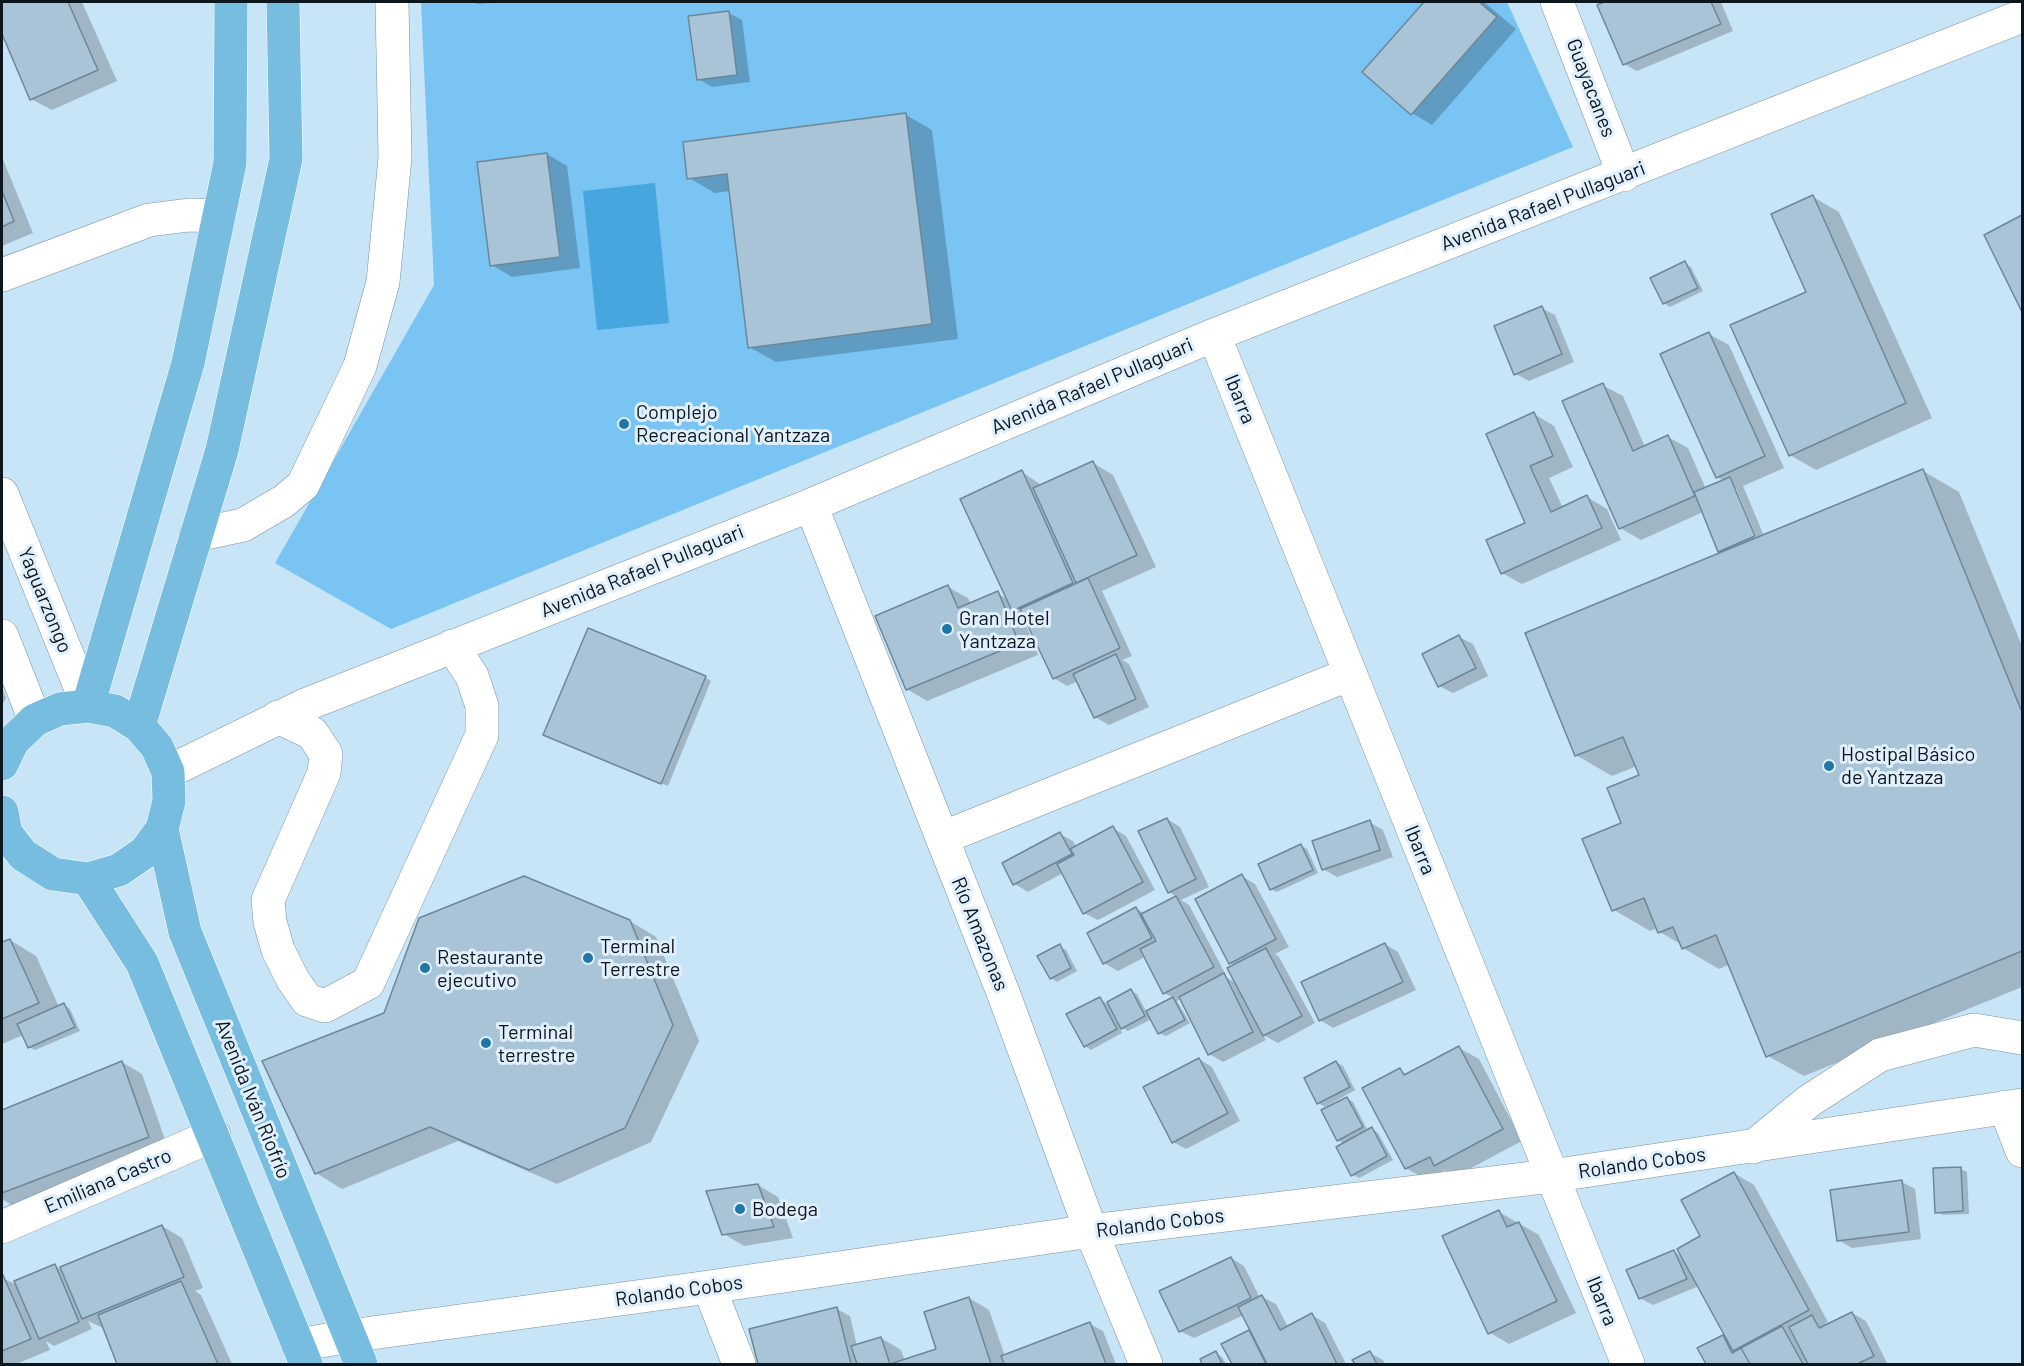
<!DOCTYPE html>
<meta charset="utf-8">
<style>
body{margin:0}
#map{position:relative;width:2024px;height:1366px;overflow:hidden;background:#c8e4f7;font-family:Barlow,sans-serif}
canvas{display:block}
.frame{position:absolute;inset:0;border:3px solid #0c161d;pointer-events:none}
</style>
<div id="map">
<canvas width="2024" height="1366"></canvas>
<div class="frame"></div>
</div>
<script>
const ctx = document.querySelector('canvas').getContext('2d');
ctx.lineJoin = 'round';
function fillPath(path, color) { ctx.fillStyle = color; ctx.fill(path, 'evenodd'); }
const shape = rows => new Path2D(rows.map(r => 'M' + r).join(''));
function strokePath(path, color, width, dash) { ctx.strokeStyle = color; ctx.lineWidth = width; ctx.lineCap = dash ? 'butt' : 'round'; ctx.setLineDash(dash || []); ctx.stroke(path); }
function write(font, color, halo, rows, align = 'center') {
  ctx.font = font + ' Barlow,sans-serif'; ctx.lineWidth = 6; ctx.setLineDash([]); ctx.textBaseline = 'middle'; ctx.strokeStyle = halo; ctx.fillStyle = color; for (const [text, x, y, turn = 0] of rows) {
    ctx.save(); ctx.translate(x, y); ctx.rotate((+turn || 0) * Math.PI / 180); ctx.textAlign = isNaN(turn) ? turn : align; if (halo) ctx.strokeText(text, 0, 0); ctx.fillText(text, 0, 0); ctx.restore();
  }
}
const green = shape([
 [421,2,1507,2,1573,147,391,629,275,563,434,285]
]);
const water = shape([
 [655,183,669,323,597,330,583,191]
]);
const shadow = shape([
 [2,2,82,2,117,81,52,110,31,99,2,30],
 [473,2,500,2,478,4],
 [1426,2,1484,2,1516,29,1432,125,1412,113,1364,72],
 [1608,2,1721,2,1733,31,1637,71,1624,64,1599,5],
 [729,13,742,20,750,82,712,87,698,79],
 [906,115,932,130,958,339,776,362,749,347,730,191,715,193,689,178],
 [547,154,567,166,580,268,512,277,492,265],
 [2,157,33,233,2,246],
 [1813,197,1839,212,1932,418,1816,470,1790,455,1808,292],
 [2022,216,2022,309,1986,236],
 [1685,263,1691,267,1703,291,1670,307,1664,303],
 [1541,308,1555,315,1574,362,1529,381,1516,374],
 [1709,334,1729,345,1784,468,1743,486,1764,536,1923,471,1959,492,2022,646,2022,987,1804,1076,1768,1056,1730,964,1719,969,1683,948,1682,945,1660,932,1658,928,1650,931,1614,910,1623,823,1641,776,1637,766,1612,776,1576,755,1723,553,1719,551,1703,512,1641,540,1620,528,1602,385,1623,396,1645,447,1668,437,1688,448,1706,489,1724,481,1717,477],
 [1733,488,1736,488,1759,543,1756,544],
 [1534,414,1554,426,1573,467,1549,478,1563,508,1587,497,1607,509,1621,540,1522,584,1502,573,1527,523,1488,435],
 [1093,463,1113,475,1156,567,1102,591,1132,656,1122,660,1129,664,1149,707,1109,725,1095,717,1078,681,1067,686,1054,678,1026,619,1024,620,1038,655,927,701,907,689,948,587,968,598,971,604,997,593,1007,599,1022,472,1043,486],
 [1459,637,1473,644,1488,676,1453,693,1439,686],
 [705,677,711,681,668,786,551,738],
 [2,688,6,698,2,705],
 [1167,819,1180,827,1209,887,1181,900,1189,905,1226,975,1224,976,1236,983,1235,966,1230,963,1241,876,1255,884,1289,947,1275,954,1279,957,1315,1023,1278,1043,1263,1035,1266,1040,1223,1062,1209,1054,1181,999,1177,1001,1190,1023,1166,1036,1159,1033,1152,1019,1128,1031,1119,1026,1122,1033,1091,1050,1085,1046,1100,998,1107,1004,1131,991,1137,994,1147,1013,1174,998,1164,993,1145,957,1118,971,1104,963,1089,933,1136,908,1145,914,1177,897,1169,892],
 [1369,822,1383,830,1393,857,1337,877,1323,869],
 [1113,828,1126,836,1155,890,1098,920,1084,913,1063,873,1028,892,1015,884,1060,834,1073,841,1077,848],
 [1300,845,1307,849,1318,873,1277,892,1271,889],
 [630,921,656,937,699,1041,651,1142,557,1184,458,1141,342,1189,316,1173],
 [10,940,36,956,59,1007,64,1005,70,1009,80,1031,35,1050,29,1047,23,1035,2,1044,2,944],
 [1385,944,1398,952,1416,990,1333,1028,1320,1020],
 [1059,946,1066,950,1077,971,1057,982,1051,978],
 [1459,1048,1479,1059,1522,1141,1456,1176,1445,1170,1426,1180,1406,1168,1364,1089,1400,1070,1408,1075],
 [1199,1059,1212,1067,1240,1121,1186,1149,1173,1142],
 [122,1062,142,1074,168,1148,15,1207,2,1199,2,1111],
 [1336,1062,1343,1066,1355,1090,1325,1107,1318,1103],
 [1347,1098,1353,1102,1368,1131,1372,1129,1378,1133,1393,1160,1359,1178,1352,1174,1344,1144,1338,1140],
 [1961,1169,1967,1172,1969,1214,1943,1215,1937,1212],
 [1734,1173,1754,1185,1828,1322,1825,1323,1827,1326,1852,1313,1866,1321,1887,1363,1751,1364,1747,1362,1748,1364,1708,1364,1699,1349,1726,1335,1699,1286,1653,1305,1640,1298,1674,1252,1683,1257,1702,1236],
 [1902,1182,1915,1189,1921,1239,1852,1248,1838,1240],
 [758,1185,778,1197,793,1238,744,1246,724,1234],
 [1499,1212,1539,1235,1576,1313,1509,1344,1489,1332],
 [162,1226,182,1238,203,1288,195,1291,201,1295,232,1364,119,1364,105,1329,88,1321,92,1329,54,1346,46,1341,50,1350,16,1364,2,1364,2,1278,17,1285,55,1266,64,1271],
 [1231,1258,1244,1266,1260,1298,1262,1297,1276,1304,1288,1327,1312,1315,1325,1323,1346,1364,1234,1364,1223,1344,1252,1330,1244,1315,1194,1338,1180,1331],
 [969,1298,989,1310,1005,1356,1090,1324,1103,1331,1116,1364,760,1364,751,1330,837,1309,850,1316,857,1346,881,1338,901,1350,905,1361,938,1350],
 [1216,1353,1222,1357,1226,1364,1204,1364,1202,1360],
 [1370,1353,1383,1360,1385,1364,1357,1364,1354,1361]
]);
const building = shape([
 [2,2,68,2,98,70,30,100,2,34,2,2],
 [1424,2,1479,2,1497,17,1411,115,1362,72,1424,2],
 [1604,2,1711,2,1721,24,1623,65,1597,5,1604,2],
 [729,11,737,75,697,80,688,16,729,11],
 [906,113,932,324,748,348,727,174,687,179,683,142,906,113],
 [547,153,560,257,490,266,477,162,547,153],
 [2,191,14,221,2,227,2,191],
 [1813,195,1906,403,1789,456,1730,325,1806,292,1771,214,1813,195],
 [2022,215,2022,312,1984,235,2022,215],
 [1685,261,1698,288,1663,304,1650,278,1685,261],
 [1542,306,1562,354,1514,375,1494,326,1542,306],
 [1709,332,1765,456,1716,478,1660,354,1709,332],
 [1603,383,1633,451,1668,435,1695,496,1619,529,1562,401,1603,383],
 [1534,412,1553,456,1530,466,1551,512,1587,495,1602,528,1501,574,1486,540,1525,523,1486,434,1534,412],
 [1093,461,1137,555,1076,583,1033,488,1093,461],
 [1923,469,2022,712,2022,951,1766,1057,1716,935,1682,949,1673,927,1658,933,1644,898,1612,911,1582,839,1621,823,1607,788,1639,775,1623,737,1575,756,1525,633,1923,469],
 [1022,470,1073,583,1012,611,960,499,1022,470],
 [1730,477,1755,536,1718,552,1694,492,1730,477],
 [1088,578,1120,648,1053,679,1020,609,1088,578],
 [948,585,958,608,998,591,1019,643,906,690,875,616,948,585],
 [588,628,706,676,661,784,543,735,588,628],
 [1459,635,1476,668,1438,687,1422,654,1459,635],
 [1116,654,1136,699,1094,718,1073,674,1116,654],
 [1167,818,1196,879,1168,893,1138,831,1167,818],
 [1370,820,1380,850,1322,870,1312,841,1370,820],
 [1113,826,1143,882,1083,914,1057,864,1074,855,1070,849,1113,826],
 [1060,832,1072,854,1013,885,1002,863,1060,832],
 [1301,844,1313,870,1270,890,1258,864,1301,844],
 [1242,874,1276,939,1229,964,1195,899,1242,874],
 [524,876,630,920,673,1025,625,1128,529,1170,430,1127,315,1174,262,1061,384,1013,419,918,524,876],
 [1176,896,1214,967,1163,994,1140,949,1156,941,1141,914,1176,896],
 [1136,907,1152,938,1103,964,1087,933,1136,907],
 [10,939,39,1003,2,1019,2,942,10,939],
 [1385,943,1403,982,1319,1021,1301,982,1385,943],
 [1060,944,1071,968,1050,979,1037,956,1060,944],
 [1266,948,1302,1016,1263,1036,1227,968,1266,948],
 [1224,973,1253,1032,1208,1055,1179,997,1224,973],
 [1131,989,1145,1016,1121,1029,1107,1002,1131,989],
 [1100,997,1117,1029,1084,1047,1066,1014,1100,997],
 [1173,997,1185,1020,1158,1034,1146,1011,1173,997],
 [64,1003,75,1027,28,1048,17,1024,64,1003],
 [1459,1046,1503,1129,1434,1166,1430,1157,1405,1169,1362,1088,1400,1068,1404,1075,1459,1046],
 [1199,1058,1228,1113,1172,1143,1143,1087,1199,1058],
 [122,1061,149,1137,2,1193,2,1110,122,1061],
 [1336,1061,1350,1087,1317,1104,1304,1078,1336,1061],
 [1347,1097,1363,1127,1337,1141,1321,1110,1347,1097],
 [1372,1127,1387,1156,1351,1176,1336,1147,1372,1127],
 [1961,1167,1963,1211,1935,1213,1933,1168,1961,1167],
 [1734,1172,1809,1310,1733,1351,1677,1249,1700,1236,1681,1200,1734,1172],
 [1902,1180,1909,1232,1837,1241,1830,1190,1902,1180],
 [758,1184,774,1227,722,1235,706,1191,758,1184],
 [1499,1210,1507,1227,1519,1222,1557,1301,1488,1334,1442,1236,1499,1210],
 [162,1225,184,1277,82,1319,60,1267,162,1225],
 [1674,1250,1687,1279,1639,1299,1626,1270,1674,1250],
 [1231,1257,1251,1298,1179,1332,1159,1291,1231,1257],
 [55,1264,79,1322,39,1339,14,1281,55,1264],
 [3,1275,31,1339,2,1351,2,1276,3,1275],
 [181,1281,218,1364,117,1364,98,1315,181,1281],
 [1262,1295,1280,1330,1312,1313,1337,1364,1267,1364,1238,1307,1262,1295],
 [969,1297,991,1364,857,1364,851,1346,881,1337,890,1364,936,1349,924,1312,969,1297],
 [837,1307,851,1364,758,1364,749,1329,837,1307],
 [1852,1312,1874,1356,1857,1364,1808,1364,1789,1327,1812,1315,1819,1328,1852,1312],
 [1090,1322,1106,1364,1004,1364,1001,1356,1090,1322],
 [1782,1326,1803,1364,1750,1364,1741,1348,1782,1326],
 [1249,1330,1266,1364,1232,1364,1221,1344,1249,1330],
 [1723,1335,1732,1353,1741,1348,1750,1364,1706,1364,1697,1348,1723,1335],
 [1216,1351,1222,1364,1202,1364,1200,1359,1216,1351],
 [1370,1351,1377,1364,1355,1364,1352,1360,1370,1351]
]);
const minor = shape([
 [1557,2,1624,175],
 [2,275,149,220,189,215,219,216],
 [1214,335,1628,1364],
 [2,494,88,706],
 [811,505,1004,995,1091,1231,1146,1364],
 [196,535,243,525,284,501,303,485,360,366,383,282,395,158,392,2],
 [2,636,35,720],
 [278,717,312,733,326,754,324,773,268,900,270,922,278,950,293,980,307,1000,325,1006,368,983,482,735,482,706,472,676,452,646],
 [168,772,305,705,811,505,1214,335,2022,16],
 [942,838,1350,674],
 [2005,1107,2022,1151],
 [1753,1147,1809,1101,1880,1055,1974,1030,2022,1038],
 [2,1227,214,1135],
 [709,1287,739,1364],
 [298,1345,350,1336,709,1287,1091,1231,1551,1176,2022,1105]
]);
const major = shape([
 [88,706,188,363,230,163,231,2],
 [139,726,222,450,286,159,283,2],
 [2,764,13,741,35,720,60,709,88,706,115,711,139,726,157,747,168,772,169,801,162,829,145,852,119,870,88,879,53,874,23,855,6,833,2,812],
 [162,829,185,932,361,1364],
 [88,879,142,963,306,1364]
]);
const markers = [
 [624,424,6,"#1f77a6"],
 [947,629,6,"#1f77a6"],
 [1829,766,6,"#1f77a6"],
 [588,958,6,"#1f77a6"],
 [425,968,6,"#1f77a6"],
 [486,1043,6,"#1f77a6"],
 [740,1209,6,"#1f77a6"]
];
const streetNames = [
 ["Guayacanes",1591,88,69],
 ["Avenida Rafael Pullaguari",1543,206,-21],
 ["Avenida Rafael Pullaguari",1092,386,-23],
 ["Ibarra",1240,399,68],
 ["Avenida Rafael Pullaguari",642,571,-22],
 ["Yaguarzongo",45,600,68],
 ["Ibarra",1420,850,68],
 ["Río Amazonas",980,934,68],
 ["Avenida Iván Riofrío",253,1099,68],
 ["Rolando Cobos",1642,1163,-8],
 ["Emiliana Castro",108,1181,-23],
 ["Rolando Cobos",1160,1223,-7],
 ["Rolando Cobos",679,1291,-8],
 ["Ibarra",1602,1301,68]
];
const poiNames = [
 ["Complejo",636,412],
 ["Recreacional Yantzaza",636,435],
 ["Gran Hotel",959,618],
 ["Yantzaza",959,641],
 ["Hostipal Básico",1841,754],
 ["de Yantzaza",1841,777],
 ["Terminal",600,946],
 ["Terrestre",600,969],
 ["Restaurante",437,957],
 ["ejecutivo",437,980],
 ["Terminal",498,1032],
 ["terrestre",498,1055],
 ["Bodega",752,1209]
];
fillPath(green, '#79c4f3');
fillPath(water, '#46a6de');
fillPath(shadow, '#0003');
fillPath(building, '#a9c4d6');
strokePath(building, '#6d8698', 1.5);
strokePath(minor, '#7993a4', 34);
strokePath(major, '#fff', 34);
strokePath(minor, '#fff', 33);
strokePath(major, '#76bde0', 33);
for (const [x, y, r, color] of markers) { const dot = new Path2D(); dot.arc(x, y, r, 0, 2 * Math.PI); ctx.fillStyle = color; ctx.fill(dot); strokePath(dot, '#dfeffb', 2); }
write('20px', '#0c161d', '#dfeffb', streetNames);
write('20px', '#0c161d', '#dfeffb', poiNames, 'left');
</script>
